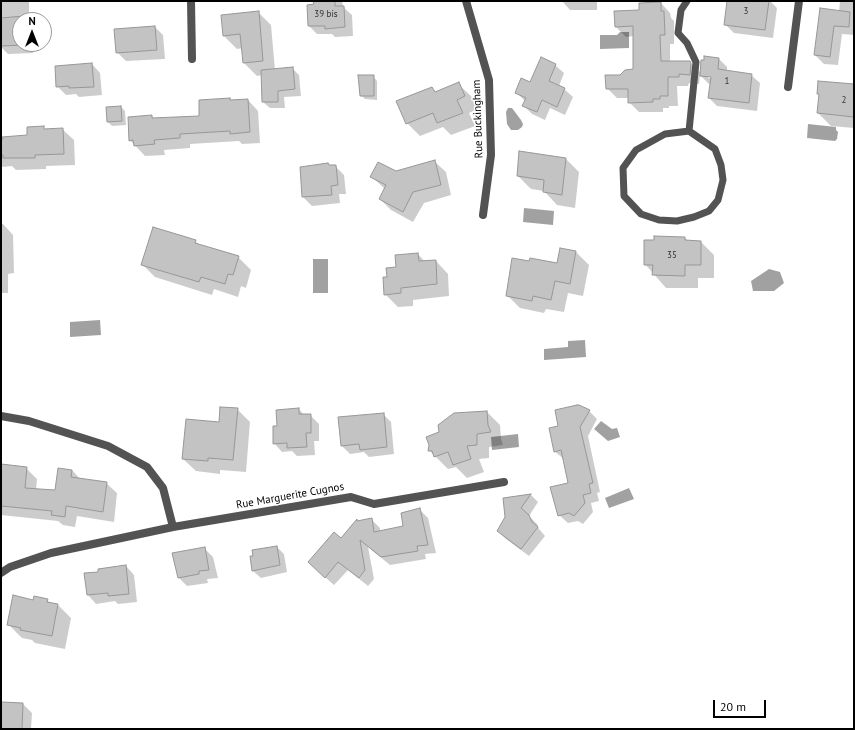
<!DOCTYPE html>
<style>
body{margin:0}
#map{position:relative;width:855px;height:730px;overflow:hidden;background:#fff;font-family:"PT Sans",sans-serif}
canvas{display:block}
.frame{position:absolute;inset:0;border:2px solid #000;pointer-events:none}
.north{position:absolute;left:12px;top:12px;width:40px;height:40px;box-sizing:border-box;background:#fff;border:1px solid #999;border-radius:50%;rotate:0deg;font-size:11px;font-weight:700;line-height:16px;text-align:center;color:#000}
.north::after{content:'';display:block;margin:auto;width:14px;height:18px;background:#000;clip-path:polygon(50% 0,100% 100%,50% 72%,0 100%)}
.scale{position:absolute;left:713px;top:700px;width:53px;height:18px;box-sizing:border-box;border:2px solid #000;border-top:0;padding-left:5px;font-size:12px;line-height:14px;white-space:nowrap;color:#000;-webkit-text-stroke:3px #fff;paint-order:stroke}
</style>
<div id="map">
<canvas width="855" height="730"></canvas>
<div class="frame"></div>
<div class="north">N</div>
<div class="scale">20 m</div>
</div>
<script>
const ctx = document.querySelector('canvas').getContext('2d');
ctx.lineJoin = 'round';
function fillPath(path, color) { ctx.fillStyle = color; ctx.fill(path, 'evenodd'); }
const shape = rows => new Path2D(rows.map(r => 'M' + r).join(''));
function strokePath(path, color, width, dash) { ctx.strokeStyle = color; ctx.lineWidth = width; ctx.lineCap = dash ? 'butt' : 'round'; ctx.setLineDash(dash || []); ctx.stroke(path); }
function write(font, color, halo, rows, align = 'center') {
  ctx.font = font + ' "PT Sans",sans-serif'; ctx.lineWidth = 3; ctx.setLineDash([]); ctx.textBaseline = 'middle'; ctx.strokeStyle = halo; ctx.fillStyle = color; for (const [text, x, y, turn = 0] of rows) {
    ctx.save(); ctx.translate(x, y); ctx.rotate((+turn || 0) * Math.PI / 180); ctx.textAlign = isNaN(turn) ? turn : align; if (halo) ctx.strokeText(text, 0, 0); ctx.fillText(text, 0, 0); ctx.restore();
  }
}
const water = shape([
 [620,32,629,32,629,48,600,49,600,35,617,35],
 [508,108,512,108,521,120,523,124,522,127,518,130,511,130,507,124,506,112],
 [808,124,836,127,836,130,838,132,837,139,835,141,807,138],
 [524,208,554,211,553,225,523,222],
 [313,259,328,259,328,293,313,293],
 [769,269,780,272,784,283,774,291,753,291,751,281],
 [100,320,101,335,70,337,70,322],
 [585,340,586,357,544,360,544,349,568,347,568,341],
 [601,421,612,429,617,428,620,437,608,441,594,429],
 [518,434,519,447,492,450,491,437],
 [629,488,634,499,609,508,605,498]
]);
const shadow = shape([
 [1,1,29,1,29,20,20,20,20,44,33,44,33,53,8,54,1,47],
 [314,1,342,1,343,7,352,15,353,36,335,37,332,34,317,34,309,26,315,5],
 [562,1,597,1,597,10,570,10],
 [728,1,770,1,777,8,773,38,734,33,725,24],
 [840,1,854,1,854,35,842,34,838,65,824,64,815,55,839,12],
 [661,3,670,13,671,18,674,21,674,44,670,44,670,62,689,62,701,73,719,59,727,67,727,71,751,75,760,83,757,111,717,106,709,98,711,84,709,84,700,75,699,84,689,83,688,86,677,86,678,106,669,106,669,108,663,108,663,112,639,112,629,102,629,98,617,98,607,88,620,76,634,70,634,36,626,37,616,27,640,11],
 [708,76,716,77,716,79,708,78],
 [258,12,271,25,275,70,292,68,299,75,301,96,284,97,285,108,270,108,263,102,262,75,257,76,244,63,243,48,237,49,224,36],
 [155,27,163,35,165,59,126,61,117,52],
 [92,64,100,73,102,95,79,97,76,94,66,95,57,86],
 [555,65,564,73,559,86,564,89,573,97,565,115,550,108,545,120,532,114,524,106,525,101,516,92,531,84],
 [373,76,377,81,377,100,365,99,361,95],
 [458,84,471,96,477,109,469,113,475,126,451,135,443,127,420,136,407,123,432,88,436,92],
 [854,85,854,128,831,126,818,113,820,96,818,94],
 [230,99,232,101,248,100,258,111,260,143,242,144,239,141,190,144,190,148,164,150,165,155,145,156,130,140,152,116,154,119,200,117],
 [121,107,125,111,126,125,112,126,108,122],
 [43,127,45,130,62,129,74,140,75,165,46,166,46,169,16,170,12,166,3,167,1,165,1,141,28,136],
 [566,159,579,172,575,208,557,205,544,191,531,189,518,176],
 [435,162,446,172,451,195,424,203,413,222,391,210,380,199,385,189,372,177],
 [335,166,344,175,346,194,339,194,340,203,312,206,303,197],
 [1,224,3,224,13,235,14,273,8,274,8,293,1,293],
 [685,238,688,241,701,242,714,255,714,278,698,278,698,288,666,288,645,264],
 [195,241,200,246,238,257,251,270,246,288,241,286,238,297,214,289,212,295,155,277,142,264],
 [576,252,589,265,583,296,568,293,564,312,546,309,544,313,520,308,507,295],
 [418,254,425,262,436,261,448,274,449,296,413,300,413,306,398,307,385,294,388,278,397,268],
 [579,406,589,411,597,419,588,436,600,492,597,493,599,501,591,503,593,512,583,524,578,521,568,523,559,515,569,483,564,459,554,451,559,427],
 [237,409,250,422,246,472,220,470,220,474,196,471,183,459,220,423],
 [299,409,304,415,310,415,319,424,319,441,314,441,315,455,297,456,292,451,282,452,274,443,278,427],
 [487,412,500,425,501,439,503,445,489,447,489,458,479,459,484,472,467,478,456,467,448,469,429,450],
 [383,414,391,422,394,454,369,457,364,452,350,454,342,446,339,418],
 [1,465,26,468,37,479,36,490,55,491,72,470,80,479,106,483,117,493,114,522,77,516,75,527,63,525,58,521,1,515],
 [531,495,538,502,529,516,537,524,539,529,545,536,529,556,506,539,498,531,506,517,504,498],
 [420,510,428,518,436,553,425,554,426,559,390,565,368,547,374,579,368,586,348,570,334,585,318,571,357,521,358,522,371,519,380,528,380,532,405,527],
 [277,547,284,554,287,572,261,578,253,571,251,557],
 [204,548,213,557,218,578,207,579,208,583,187,586,179,578],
 [126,566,134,575,137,602,118,604,115,601,96,604,88,595,99,573],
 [47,600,51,604,58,605,71,618,65,649,35,643,32,640,22,638,9,625,34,601],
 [1,703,23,704,32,713,31,729,1,729]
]);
const building = shape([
 [313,1,335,1,335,6,344,6,345,27,325,29,325,26,308,26,307,5,314,4,313,1],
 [727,1,769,1,765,30,724,25,727,1],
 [661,2,661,11,664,11,665,35,660,35,661,61,690,61,691,63,690,75,679,74,679,77,668,77,668,96,660,96,660,99,653,99,653,102,628,103,628,89,606,89,605,75,620,75,625,70,633,69,633,26,615,27,614,11,639,10,639,3,661,2],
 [820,8,850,12,849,27,834,26,830,57,814,55,820,8],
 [259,11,263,61,243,63,240,34,223,36,221,15,259,11],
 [24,16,24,20,20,20,20,44,26,45,1,46,1,18,24,16],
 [155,26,157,50,116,53,114,29,155,26],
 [704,56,719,58,718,69,752,74,749,103,708,98,711,77,700,76,701,60,704,60,704,56],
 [541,57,556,64,549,81,565,88,557,107,542,100,537,112,522,106,526,98,515,93,521,78,530,82,541,57],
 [92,63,94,87,69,88,69,86,56,87,55,66,92,63],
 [293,67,295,89,278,91,278,102,262,102,261,70,293,67],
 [358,75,374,75,374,96,360,96,358,75],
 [818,81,854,84,854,117,817,113,819,94,817,94,818,81],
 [459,82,465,96,457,100,463,113,437,123,433,113,406,124,396,101,432,87,435,92,459,82],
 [230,98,230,100,248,99,250,132,230,134,230,131,180,134,180,138,154,140,155,144,134,146,133,140,129,141,128,117,152,115,152,118,199,116,199,100,230,98],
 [121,106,122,121,107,122,106,107,121,106],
 [44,126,44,129,63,128,64,154,35,155,35,158,3,158,3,155,1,155,1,140,3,139,2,137,27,135,27,127,44,126],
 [519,151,566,158,562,195,543,192,544,180,517,176,519,151],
 [435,160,441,185,413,192,403,212,379,199,386,185,370,177,378,162,396,171,435,160],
 [328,163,329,165,336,165,338,185,331,186,332,195,302,197,300,167,328,163],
 [153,227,196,240,195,243,239,256,233,275,228,274,225,284,201,277,199,282,141,265,153,227],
 [654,236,685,237,685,240,701,241,701,265,685,265,685,276,652,275,653,265,644,265,644,240,654,240,654,236],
 [560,248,576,251,570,284,555,281,551,300,533,296,532,301,506,296,512,258,529,261,530,258,557,263,560,248],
 [418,253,419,261,436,260,437,284,401,288,401,293,384,295,383,277,387,277,386,268,396,267,395,255,418,253],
 [577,405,579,405,590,410,580,427,593,483,589,484,591,493,583,495,585,503,574,516,569,513,558,516,550,487,568,483,561,450,554,452,549,428,558,426,555,410,577,405],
 [220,407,238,408,233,460,208,458,208,461,182,459,186,419,219,422,220,407],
 [299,408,299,414,311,414,311,433,306,433,307,447,287,448,287,443,273,444,273,426,277,426,276,410,299,408],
 [487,411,488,425,491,432,477,434,477,445,467,446,471,459,453,465,448,452,434,457,432,451,428,451,429,445,426,437,439,432,438,425,454,413,487,411],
 [384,413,387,447,360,450,359,444,341,446,338,417,384,413],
 [1,464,27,467,25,488,55,490,58,468,72,470,71,477,107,482,103,512,66,506,65,517,51,515,52,511,1,506,1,464],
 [531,494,521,508,529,515,532,522,538,527,521,549,497,531,505,517,503,498,531,494],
 [420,508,428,545,417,546,418,551,381,557,360,540,365,570,359,578,338,562,325,578,308,562,334,532,341,538,357,519,357,521,372,518,374,532,403,526,401,513,420,508],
 [277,546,280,565,252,571,250,556,253,556,252,550,277,546],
 [205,547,209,570,199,571,199,574,178,578,172,553,205,547],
 [126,565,129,594,108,596,108,593,87,595,84,573,98,572,98,569,126,565],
 [13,595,33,600,34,596,48,599,47,602,58,604,52,636,20,630,21,628,7,625,13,595],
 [1,702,23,703,22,729,1,729,1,702]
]);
const lane = shape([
 [687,1,681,10,678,33,687,43,696,62,689,131],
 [689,131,715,149,721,165,723,180,718,200,709,211,694,217,677,221,659,220,641,214,624,196,623,168,636,150,665,134,689,131]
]);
const street = shape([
 [191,1,192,59],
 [466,1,489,80,491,155,483,215],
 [788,87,799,1],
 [1,416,29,421,108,446,147,467,163,488,173,527],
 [1,573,10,567,51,553,173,527,351,497,374,504,504,482]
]);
const numberNames = [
 ["3",746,11],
 ["39 bis",326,14],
 ["1",727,81],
 ["2",844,100],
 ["35",672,255]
];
const streetNames = [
 ["Rue Buckingham",478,119,-92],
 ["Rue Marguerite Cugnos",290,496,-10]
];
fillPath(water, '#a1a1a1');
fillPath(shadow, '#0003');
fillPath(building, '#c3c3c3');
strokePath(building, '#979797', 1);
strokePath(lane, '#535353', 7);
strokePath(street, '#535353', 8);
write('9px', '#313131', null, numberNames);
write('11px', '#000', '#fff', streetNames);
</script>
